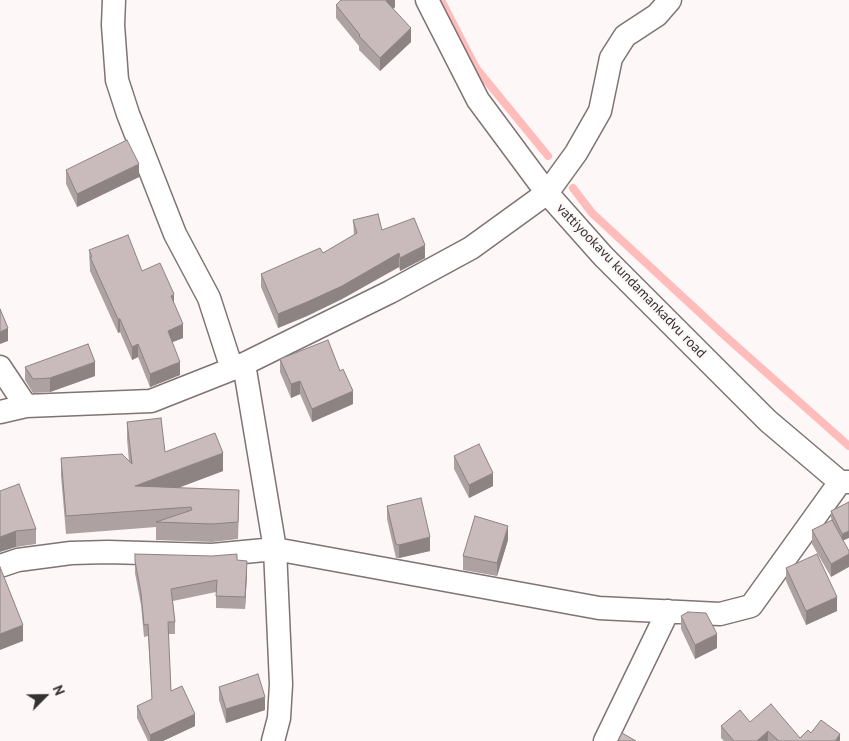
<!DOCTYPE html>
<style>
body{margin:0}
#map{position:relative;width:849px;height:741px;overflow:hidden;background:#fdf8f7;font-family:"PT Sans",sans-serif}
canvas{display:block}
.north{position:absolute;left:20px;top:671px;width:50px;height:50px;-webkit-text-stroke:4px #fdf8f7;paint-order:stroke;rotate:67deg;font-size:14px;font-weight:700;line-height:20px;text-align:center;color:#363131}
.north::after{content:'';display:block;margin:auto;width:18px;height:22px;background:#363131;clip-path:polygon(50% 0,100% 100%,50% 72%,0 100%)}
</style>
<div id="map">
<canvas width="849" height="741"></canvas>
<div class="north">N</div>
</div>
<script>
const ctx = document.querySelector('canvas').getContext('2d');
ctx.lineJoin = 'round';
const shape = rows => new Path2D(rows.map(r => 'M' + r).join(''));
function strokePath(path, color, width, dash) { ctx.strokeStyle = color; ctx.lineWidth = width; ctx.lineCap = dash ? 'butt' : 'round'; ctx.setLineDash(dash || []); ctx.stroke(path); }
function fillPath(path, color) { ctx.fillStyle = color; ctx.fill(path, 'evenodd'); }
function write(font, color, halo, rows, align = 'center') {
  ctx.font = font + ' "PT Sans",sans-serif'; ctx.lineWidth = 4; ctx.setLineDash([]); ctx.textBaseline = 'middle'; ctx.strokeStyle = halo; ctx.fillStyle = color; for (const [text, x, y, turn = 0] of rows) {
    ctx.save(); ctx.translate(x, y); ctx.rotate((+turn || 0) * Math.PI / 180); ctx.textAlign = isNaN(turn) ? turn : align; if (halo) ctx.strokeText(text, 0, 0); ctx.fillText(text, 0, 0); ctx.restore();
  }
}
const stream = shape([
 [441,0,476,68,548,156],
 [573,188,592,213,725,336,849,446]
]);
const minor = shape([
 [114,0,113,25,117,80,128,114,175,234,209,298,232,369,244,364,275,549,281,684,279,718,273,741],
 [427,0,478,100,547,193,603,256,768,421,840,482],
 [244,364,390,292,471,248,547,193,576,153,600,111,611,58,625,36,657,15,670,0],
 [0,367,26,406],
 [0,412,26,406,151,401,232,369],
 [0,566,18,560,71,553,108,552,212,555,275,549,599,608,720,614,751,606,840,482,849,482],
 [605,741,668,611]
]);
const wall = shape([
 [395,0,395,7,393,9,411,42,380,71,359,50,359,46,336,18,336,5],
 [66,170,139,177,77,207,66,184],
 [353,220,382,230,425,258,400,271,399,267,342,299,307,316,278,328,261,287,261,274,323,253,354,235],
 [89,250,142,271,174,303,183,338,172,342,180,375,150,387,138,357,132,360,120,332,118,333,90,271],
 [280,359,353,404,312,422,300,394,291,398,280,372],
 [25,367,95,376,50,392,33,393,25,380],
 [127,422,165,452,223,471,178,488,239,508,238,539,212,542,156,540,156,527,66,534,61,476,61,458,129,462,127,439],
 [454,456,493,486,469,498,454,469],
 [0,491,36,529,36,544,16,547],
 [849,502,843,540,831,577,812,544,812,530,832,520,831,518,831,511],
 [387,506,430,551,399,558,396,558,387,519],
 [508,540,497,576,463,570,463,556],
 [135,554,237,560,247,573,245,609,216,608,216,592,173,601,175,622,175,634,168,634,171,691,195,726,163,741,148,741,137,718,137,706,152,700,148,636,144,637,141,605,135,573],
 [786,568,837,611,806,625,786,581],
 [681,616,717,648,695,659,681,629],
 [219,687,265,710,226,723,219,700],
 [750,722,800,738,811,733,840,741,724,741,721,738,721,726]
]);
const shadedWall = shape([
 [387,0,395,0,395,7,386,14,386,1],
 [411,28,411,42,380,71,380,58],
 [139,164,139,177,77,207,77,194],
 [425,245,425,258,400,271,400,258],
 [399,253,399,267,342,299,307,316,278,328,278,314],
 [174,294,174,308,171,296],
 [118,319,120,319,120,332,118,333],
 [183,324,183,338,168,344,168,331],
 [8,328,8,341,0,344,0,332],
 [138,344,138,357,132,360,132,347],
 [95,362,95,376,50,392,50,378],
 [180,362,180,375,150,387,150,374],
 [300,381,300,394,291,398,291,384],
 [353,391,353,404,312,422,312,409],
 [223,453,223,471,135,504,135,486],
 [493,473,493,486,469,498,469,485],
 [508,526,508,540,497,576,497,563],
 [16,531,16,547,0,552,0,537],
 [849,531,849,538,842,541,842,534],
 [430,537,430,551,399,558,399,545],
 [849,554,849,567,831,577,831,564],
 [247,561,247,573,245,609,245,597],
 [837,597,837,611,806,625,806,611],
 [23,625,23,641,0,650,0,634],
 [717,634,717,648,695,659,695,645],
 [265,697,265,710,226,723,226,709],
 [195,714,195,726,163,741,150,741,150,735],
 [768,731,768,741,757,741],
 [840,734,840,741,835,741]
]);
const building = shape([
 [341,0,387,0,386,1,411,28,380,58,359,36,360,35,336,5,341,0],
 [127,140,139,164,77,194,66,170,127,140],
 [378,214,382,230,414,218,425,245,400,258,399,253,342,286,307,302,278,314,261,274,320,248,323,253,357,233,353,220,378,214],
 [128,235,142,271,160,263,174,294,171,296,183,324,168,331,180,362,150,374,138,344,132,347,120,319,118,319,90,257,92,257,89,250,128,235],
 [0,309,8,328,0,332,0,309],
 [328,340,340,371,343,369,353,391,312,409,300,381,291,384,280,359,328,340],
 [88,344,95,362,50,378,33,379,25,367,88,344],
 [161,418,165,452,215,433,223,453,135,486,239,490,238,522,212,524,156,522,192,510,191,507,66,516,61,458,122,454,132,464,127,422,161,418],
 [479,444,493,473,469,485,454,456,479,444],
 [19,484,36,529,16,531,0,537,0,491,19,484],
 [421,498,430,537,399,545,396,544,387,506,421,498],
 [849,502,849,531,842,534,831,511,849,502],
 [475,516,508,526,497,563,463,556,475,516],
 [832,520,849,551,849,554,831,564,812,530,832,520],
 [135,554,212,556,237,554,237,560,247,561,245,597,216,596,217,580,171,589,175,622,168,622,171,691,182,686,195,714,150,735,137,706,152,699,148,624,144,625,141,593,135,561,135,554],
 [817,554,837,597,806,611,786,568,817,554],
 [0,567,23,625,0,634,0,567],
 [688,612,706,613,717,634,695,645,681,616,688,612],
 [258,674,265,697,226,709,219,687,258,674],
 [771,704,800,738,808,730,811,733,821,720,840,734,835,741,779,741,768,731,757,741,734,741,721,726,740,710,750,722,771,704],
 [622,733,636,741,618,741,622,733]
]);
const streetNames = [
 ["vattiyookavu kundamankadvu road",631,281,46]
];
strokePath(stream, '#ffbcbb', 8);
strokePath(minor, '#7f7373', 25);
strokePath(minor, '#fff', 22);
fillPath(wall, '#ada1a1');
fillPath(shadedWall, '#8d8383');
fillPath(building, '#c9bbbb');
strokePath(building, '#8d8383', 1);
write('14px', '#363131', '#fdf8f7', streetNames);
</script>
